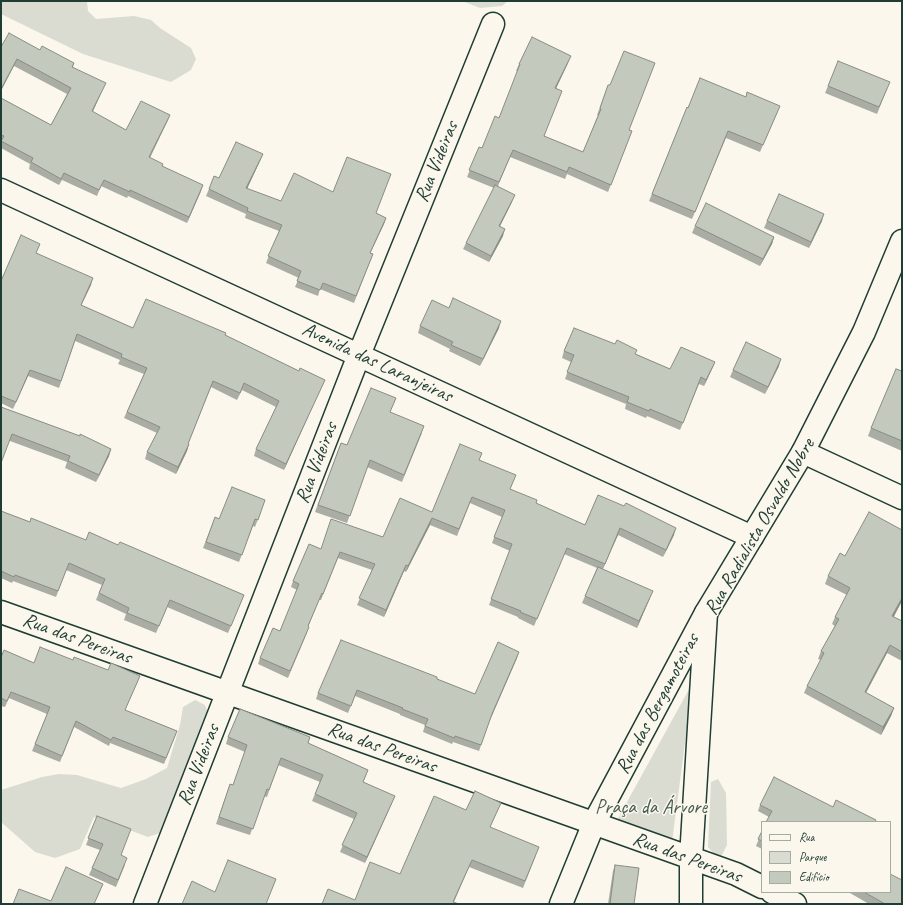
<!DOCTYPE html>
<meta charset="utf-8">
<style>
body{margin:0}
#map{position:relative;width:903px;height:905px;overflow:hidden;background:#fbf7ec;font-family:Caveat,sans-serif}
canvas{display:block}
.frame{position:absolute;inset:0;border:2px solid #1f3d34;pointer-events:none}
.legend{position:absolute;left:761px;top:821px;width:130px;height:72px;box-sizing:border-box;background:#fbf7ec;border:1px solid #a3ada2;margin:0;padding:5px 7px;list-style:none;font-size:12px;color:#1f3d34}
.legend li{display:flex;align-items:center;gap:8px;height:20px}
.legend b{width:20px;border:1px solid #a3ada2}
</style>
<div id="map">
<canvas width="903" height="905"></canvas>
<div class="frame"></div>
<ul class="legend">
<li><b style="height:5px;background:#fbf7ec"></b>Rua</li>
<li><b style="height:11px;background:#dbdcd1"></b>Parque</li>
<li><b style="height:11px;background:#c4c9be"></b>Edifício</li>
</ul>
</div>
<script>
const ctx = document.querySelector('canvas').getContext('2d');
ctx.lineJoin = 'round';
function fillPath(path, color) { ctx.fillStyle = color; ctx.fill(path, 'evenodd'); }
const shape = rows => new Path2D(rows.map(r => 'M' + r).join(''));
function strokePath(path, color, width, dash) { ctx.strokeStyle = color; ctx.lineWidth = width; ctx.lineCap = dash ? 'butt' : 'round'; ctx.setLineDash(dash || []); ctx.stroke(path); }
function write(font, color, halo, rows, align = 'center') {
  ctx.font = font + ' Caveat,sans-serif'; ctx.lineWidth = 3; ctx.setLineDash([]); ctx.textBaseline = 'middle'; ctx.strokeStyle = halo; ctx.fillStyle = color; for (const [text, x, y, turn = 0] of rows) {
    ctx.save(); ctx.translate(x, y); ctx.rotate((+turn || 0) * Math.PI / 180); ctx.textAlign = isNaN(turn) ? turn : align; if (halo) ctx.strokeText(text, 0, 0); ctx.fillText(text, 0, 0); ctx.restore();
  }
}
const green = shape([
 [1,1,87,1,88,11,96,19,134,16,151,20,160,28,191,48,196,59,191,70,171,82,83,54,1,14],
 [462,1,508,1,502,6,480,8],
 [693,682,672,842,616,822],
 [195,700,205,705,208,713,174,806,160,833,148,837,94,817,80,849,55,858,35,852,1,822,1,790,42,777,59,774,77,775,121,788,146,779,167,768,180,725,183,707],
 [718,779,726,793,727,845,722,855,716,856,708,847,711,782]
]);
const street = shape([
 [1,190,752,537],
 [803,452,902,498],
 [1,612,736,874,762,887],
 [772,892,795,904],
 [145,904,359,355,493,24],
 [691,904,691,858,706,613]
]);
const secondary = shape([
 [561,904,594,823,706,613,803,452,864,332,902,241]
]);
const wall = shape([
 [1,47,40,50,74,63,73,67,103,89,92,112,126,130,170,115,167,122,150,158,201,191,187,223,128,196,127,198,101,186,97,196,62,180,59,185,29,169,30,164,1,148,1,98,51,125,67,94,14,66],
 [568,63,556,88,544,136,583,152,598,115,597,115,608,85,629,130,632,131,608,192,567,174,565,179,510,157,498,186,512,202,500,226,503,236,489,262,463,249,466,243,494,188,467,177,479,147,482,148,499,118,518,71,516,71,519,64],
 [828,86,887,89,877,114,825,93],
 [687,107,777,113,760,152,726,138,692,219,649,201],
 [263,154,260,161,247,189,281,201,376,213,386,218,384,224,370,253,373,254,354,303,320,289,318,296,295,287,299,278,266,263,279,231,245,218,246,214,206,196,209,189,219,178],
 [767,221,822,221,809,248,764,228],
 [695,226,774,237,772,244,760,266,692,233],
 [37,253,91,285,81,305,133,328,225,335,299,371,325,380,322,386,284,470,254,456,256,449,276,407,242,390,237,400,211,387,188,444,189,444,187,451,176,474,145,459,147,452,157,433,124,418,144,374,118,364,120,360,75,341,59,388,28,376,13,409,1,403,1,281],
 [449,308,499,328,480,366,449,351,450,349,418,333,420,326],
 [564,351,636,354,670,369,715,362,712,369,704,386,699,384,680,430,647,416,646,418,625,409,626,404,565,379,571,362,562,358],
 [779,366,765,394,730,377,733,370],
 [902,371,902,451,868,436,871,428],
 [396,398,390,412,422,433,402,482,367,467,347,523,315,512,341,443,347,445],
 [1,407,111,449,109,456,96,482,65,468,67,462,10,441],
 [479,460,513,481,510,489,536,503,585,525,598,495,674,535,663,557,618,535,603,569,650,598,637,628,582,603,597,568,564,554,534,626,518,618,518,617,489,605,510,551,492,543,502,517,470,503,457,536,430,525,406,572,404,571,384,617,357,605,372,570,338,558,321,600,319,600,308,627,307,633,288,678,258,664,260,658,280,631,297,590,291,587,293,581,320,549,383,537,432,512],
 [265,500,255,527,253,526,239,562,203,548,215,517,219,519],
 [1,511,30,522,86,540,118,545,244,595,228,633,167,607,156,633,124,620,126,614,96,600,102,585,66,570,56,597,13,581,12,583,1,578],
 [828,576,902,601,893,617,902,621,902,661,887,653,866,693,894,708,891,716,881,735,804,693,807,686,821,660,818,659,821,651,835,626,832,624,835,617,847,595,825,584],
 [1,657,34,663,73,660,108,670,140,676,125,710,177,731,164,764,110,743,109,746,74,727,60,762,32,751,47,714,9,698,5,707,1,706],
 [517,658,490,720,479,751,453,742,452,744,423,732,425,725,400,715,400,714,355,696,348,713,316,699,318,693,437,679,475,694],
 [228,737,308,743,368,770,363,782,392,803,365,863,340,852,354,819,312,801,320,782,278,765,267,797,264,796,250,835,216,824,230,784,233,785,245,752,226,744],
 [501,803,490,827,536,855,523,888,469,867,454,902,355,900,400,874,466,810],
 [760,805,833,807,876,820,769,817,758,811],
 [97,816,121,855,125,865,116,887,89,875,100,850,86,845],
 [762,831,762,849,756,846],
 [615,865,634,904,608,904,613,871],
 [850,892,890,892,902,904,869,904,850,893]
]);
const shadedWall = shape([
 [571,56,568,63,553,95,555,88],
 [17,59,14,66,1,91,1,89],
 [106,83,103,89,90,118,92,111],
 [170,115,167,122,146,164,149,157],
 [263,154,260,161,244,195,246,188],
 [203,185,201,191,187,223,189,217],
 [515,195,512,202,497,232,499,226],
 [824,214,822,221,809,248,811,242],
 [386,218,384,224,367,260,370,253],
 [505,229,503,236,489,262,491,256],
 [774,237,772,244,760,266,763,259],
 [93,278,91,285,78,312,81,305],
 [501,321,499,328,480,366,483,359],
 [781,359,779,366,765,394,768,387],
 [715,362,712,369,704,386,706,380],
 [30,370,28,376,13,409,16,402],
 [325,380,322,386,284,470,286,464],
 [189,444,187,451,176,474,178,467],
 [111,449,109,456,96,482,99,475],
 [432,518,430,525,406,572,408,566],
 [620,528,618,535,602,570,605,564],
 [676,528,674,535,663,557,666,550],
 [406,565,404,571,384,617,386,610],
 [653,591,650,598,637,628,639,621],
 [902,598,902,601,890,624,892,616],
 [890,645,887,653,862,700,865,692],
 [519,652,517,658,490,720,492,714],
 [894,708,891,716,881,735,883,727],
 [395,796,392,803,365,863,367,857]
]);
const building = shape([
 [9,33,40,50,42,46,74,63,72,67,106,83,92,111,126,130,141,101,170,115,149,157,163,164,162,166,203,185,189,217,130,190,130,192,104,180,99,190,64,173,61,179,31,162,33,158,1,141,4,136,1,135,1,98,51,125,71,88,17,59,1,89,1,47,9,33],
 [532,37,571,56,555,88,562,91,544,136,583,152,601,109,600,108,608,85,610,85,624,51,655,63,629,130,632,131,611,185,569,167,567,172,513,150,499,182,469,170,479,147,482,148,495,116,499,118,520,64,519,64,532,37],
 [838,61,890,82,879,107,828,86,838,61],
 [700,78,746,97,747,92,780,106,763,145,728,131,695,212,652,194,687,107,688,108,700,78],
 [236,142,263,154,246,188,281,201,294,173,333,192,347,157,391,174,376,213,386,218,370,253,373,254,356,296,323,283,320,290,297,281,301,271,268,256,282,225,247,211,248,208,209,189,214,176,219,178,236,142],
 [495,185,515,195,499,226,505,229,491,256,466,243,495,185],
 [779,194,824,214,811,242,767,221,779,194],
 [706,203,774,237,763,259,695,226,706,203],
 [21,235,40,244,36,253,93,278,81,305,133,328,146,299,226,333,225,335,299,371,300,368,325,380,286,464,256,449,279,401,244,383,240,393,213,381,188,444,189,444,178,467,147,452,160,427,127,412,147,368,121,357,122,354,77,334,61,381,30,370,16,402,1,396,1,281,21,235],
 [453,298,501,321,483,359,451,345,453,342,420,326,432,300,449,308,453,298],
 [574,328,615,344,617,340,637,350,635,354,670,369,681,347,715,362,706,380,701,377,683,423,650,409,649,411,627,402,629,397,567,372,574,355,564,351,574,328],
 [746,342,781,359,768,387,733,370,746,342],
 [896,369,902,371,902,441,871,428,896,369],
 [371,388,396,398,390,412,424,426,404,475,370,460,350,516,318,505,341,443,347,445,371,388],
 [1,407,80,436,80,434,111,449,99,475,68,461,70,456,12,434,1,463,1,407],
 [460,444,482,453,479,460,516,475,510,489,537,500,536,503,585,525,598,495,624,506,626,503,676,528,666,550,620,528,605,564,567,548,537,619,520,612,521,611,491,599,512,544,494,537,505,510,472,497,459,529,432,518,408,566,406,565,386,610,359,598,375,564,340,552,323,594,322,593,308,626,309,627,290,671,260,658,273,628,280,631,299,584,293,581,309,544,321,549,331,519,383,537,400,498,432,512,460,444],
 [232,487,265,500,258,520,255,519,242,555,206,542,215,517,219,519,232,487],
 [1,511,30,522,31,518,86,540,89,532,118,545,120,542,244,595,231,626,170,600,159,626,127,613,129,608,99,593,105,579,69,563,58,591,15,575,14,577,1,571,1,511],
 [869,512,902,530,902,598,892,616,902,621,902,652,890,645,865,692,894,708,883,727,807,686,824,653,821,651,839,619,835,617,850,588,828,576,840,553,845,556,869,512],
 [598,567,653,591,639,621,585,596,598,567],
 [341,640,437,677,437,679,475,694,498,642,519,652,492,714,481,745,455,736,454,738,425,726,428,719,402,709,403,708,357,690,351,706,318,693,341,640],
 [40,647,73,660,74,657,108,670,111,663,140,676,125,710,177,731,166,758,113,737,111,740,76,721,62,756,35,744,50,707,11,692,7,701,1,698,1,657,4,650,34,663,40,647],
 [240,709,310,737,308,743,368,770,363,782,395,796,367,857,342,845,357,813,315,794,323,775,281,758,269,790,267,789,253,829,219,817,230,784,233,785,247,745,228,737,240,709],
 [774,777,833,807,836,800,876,820,875,822,766,822,772,811,760,805,774,777],
 [475,791,501,803,490,827,539,847,525,881,472,860,453,902,459,904,322,904,328,889,355,900,370,862,400,874,434,796,466,810,475,791],
 [97,816,131,829,121,855,127,858,118,880,92,868,103,844,88,838,97,816],
 [762,831,762,841,758,839,762,831],
 [228,860,276,879,266,904,182,904,192,881,215,892,228,860],
 [615,865,639,868,634,904,610,904,615,865],
 [66,867,103,884,94,904,13,904,19,889,51,901,66,867],
 [890,874,902,880,902,904,885,904,864,892,890,892,890,874]
]);
const streetNames = [
 ["Rua Videiras",437,162,-68],
 ["Avenida das Laranjeiras",377,363,25],
 ["Rua Videiras",317,463,-69],
 ["Rua Radialista Osvaldo Nobre",760,527,-60],
 ["Rua das Pereiras",77,639,20],
 ["Rua das Bergamoteiras",658,704,-62],
 ["Rua das Pereiras",382,748,20],
 ["Rua Videiras",199,765,-69],
 ["Rua das Pereiras",687,858,20]
];
const parkNames = [
 ["Praça da Árvore",651,808]
];
fillPath(green, '#dbdcd1');
strokePath(street, '#1f3d34', 25);
strokePath(secondary, '#1f3d34', 25);
strokePath(street, '#fbf7ec', 22);
strokePath(secondary, '#fbf7ec', 22);
fillPath(wall, '#a9ada3');
fillPath(shadedWall, '#898d85');
fillPath(building, '#c4c9be');
strokePath(building, '#898d85', 1);
write('20px', '#1f3d34', '#fbf7ec', streetNames);
write('20px', '#455d53', '#fbf7ec', parkNames);
</script>
